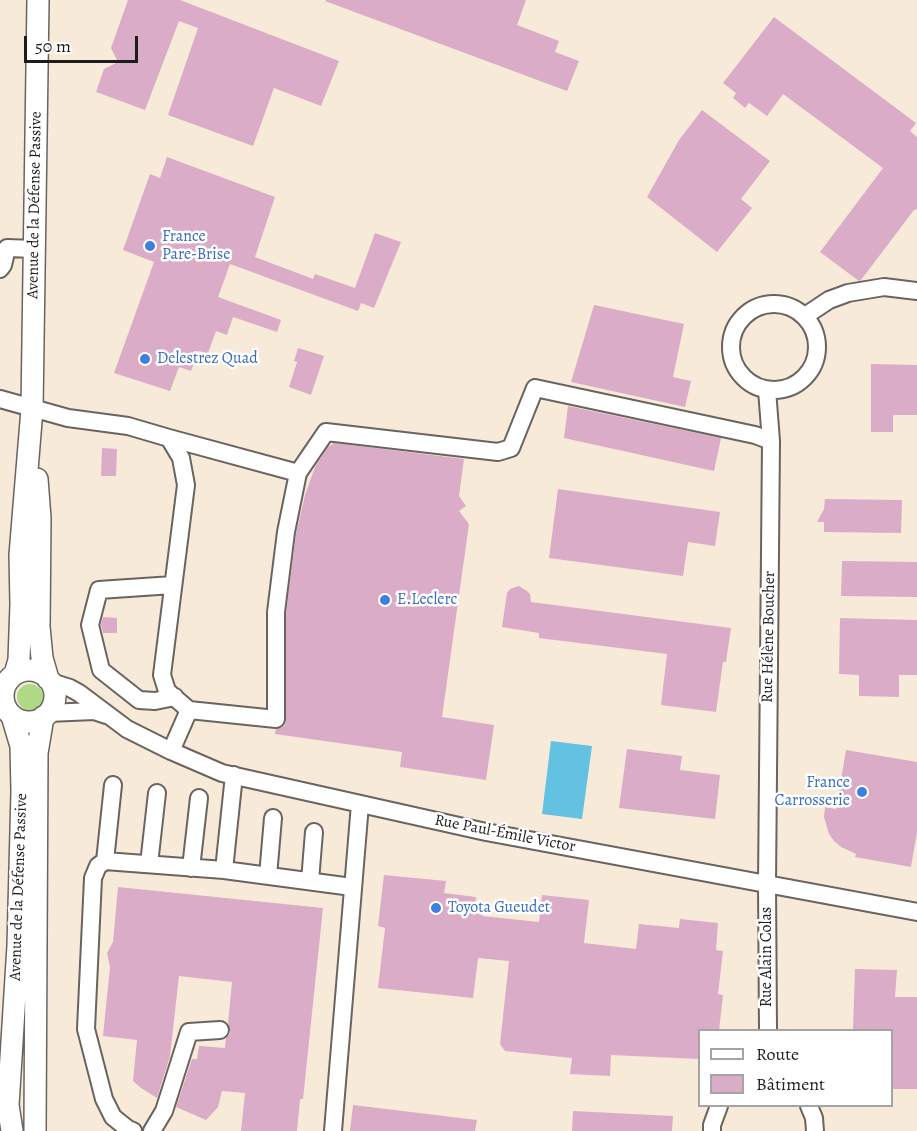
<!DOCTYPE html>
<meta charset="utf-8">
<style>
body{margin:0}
#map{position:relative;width:917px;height:1131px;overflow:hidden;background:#f8ead9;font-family:Alegreya,serif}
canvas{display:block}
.legend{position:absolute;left:698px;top:1029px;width:195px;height:78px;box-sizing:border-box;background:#fff;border:2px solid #a4a4a4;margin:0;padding:8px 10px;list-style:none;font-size:18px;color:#1c1c1c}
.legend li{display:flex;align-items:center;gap:12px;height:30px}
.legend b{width:30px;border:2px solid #a4a4a4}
.scale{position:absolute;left:24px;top:36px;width:114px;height:27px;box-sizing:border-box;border:3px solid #1c1c1c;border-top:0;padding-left:8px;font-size:18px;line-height:21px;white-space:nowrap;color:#1c1c1c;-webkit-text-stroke:4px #fff;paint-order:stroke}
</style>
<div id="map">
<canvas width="917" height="1131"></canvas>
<ul class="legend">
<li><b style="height:8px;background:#fff"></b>Route</li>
<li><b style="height:16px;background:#daacc8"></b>Bâtiment</li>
</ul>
<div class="scale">50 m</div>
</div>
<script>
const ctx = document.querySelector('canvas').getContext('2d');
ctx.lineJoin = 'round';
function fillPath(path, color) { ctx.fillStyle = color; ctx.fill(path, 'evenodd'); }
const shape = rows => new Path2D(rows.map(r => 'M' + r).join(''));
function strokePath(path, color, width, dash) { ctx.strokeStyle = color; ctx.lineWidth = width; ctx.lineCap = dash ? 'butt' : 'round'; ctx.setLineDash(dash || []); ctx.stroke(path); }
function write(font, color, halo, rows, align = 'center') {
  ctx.font = font + ' Alegreya,serif'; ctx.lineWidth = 5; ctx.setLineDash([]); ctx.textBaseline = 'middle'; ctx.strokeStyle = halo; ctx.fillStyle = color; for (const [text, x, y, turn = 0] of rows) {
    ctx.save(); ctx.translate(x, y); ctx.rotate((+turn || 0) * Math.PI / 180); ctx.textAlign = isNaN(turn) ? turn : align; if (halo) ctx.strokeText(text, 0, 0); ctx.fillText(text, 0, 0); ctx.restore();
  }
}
const green = shape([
 '17 697a13 13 0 1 1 26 0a13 13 0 1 1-26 0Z'
]);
const water = shape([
 [551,741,592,746,582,819,542,814]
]);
const building = shape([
 [128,0,180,0,339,61,321,106,274,88,253,146,168,115,198,28,179,21,145,110,96,92,104,69,118,62,111,48],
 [326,0,526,0,517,25,559,41,555,52,579,61,567,91,325,1],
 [774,17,916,123,910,131,917,137,917,209,914,210,861,280,859,281,820,252,883,168,783,94,767,116,749,103,745,108,733,98,736,93,723,83],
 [702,110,770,161,741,199,752,208,717,252,647,197,679,140],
 [167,157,275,197,255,257,313,279,315,274,355,288,375,233,401,242,374,308,361,303,358,311,230,264,218,297,281,320,277,332,233,317,227,335,216,331,208,353,198,351,191,371,179,367,170,391,114,373,154,262,123,250,150,174,160,178],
 [594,305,684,324,673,377,691,381,685,407,571,382],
 [298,348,324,356,311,395,289,387,297,362,294,361],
 [871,364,917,365,917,415,893,415,893,432,871,432],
 [568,406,721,438,714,471,564,438],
 [334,443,464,459,459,496,466,506,459,511,469,524,442,717,494,725,486,780,400,767,402,752,275,734,276,729,281,728,285,725,286,719,286,613,296,534,305,495,315,467,328,447],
 [102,448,117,449,116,476,101,476],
 [558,489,720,512,715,546,688,542,683,576,549,558],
 [825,499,902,500,901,533,824,532,824,522,817,522,824,509],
 [842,561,917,562,917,597,841,596],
 [519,586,527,591,530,594,531,602,731,628,726,662,723,662,716,712,661,705,667,654,539,638,539,633,502,627,507,593,510,589],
 [103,617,117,618,117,633,103,633,101,625],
 [840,618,917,620,917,675,899,675,899,697,859,696,859,675,839,674],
 [627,749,682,756,680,770,720,775,715,819,619,808],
 [846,750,917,762,917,832,911,867,855,857,856,854,841,847,834,841,829,834,824,817,825,807,836,809],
 [384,875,446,881,444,893,476,897,475,910,483,912,482,916,539,922,542,895,589,900,584,943,636,949,639,924,679,928,680,919,718,923,716,950,723,951,718,994,723,995,719,1030,699,1030,699,1059,611,1055,610,1076,570,1074,572,1058,505,1051,500,1044,509,961,478,958,473,998,378,988,385,928,378,926],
 [118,887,323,908,303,1099,300,1099,297,1131,241,1131,245,1093,222,1091,218,1107,206,1120,176,1107,192,1059,197,1059,199,1046,225,1048,226,1038,230,1034,230,1030,228,1023,232,982,179,976,170,1056,157,1098,141,1088,133,1081,137,1040,103,1036,110,967,107,953,113,942],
 [855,969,897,970,895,997,917,997,917,1089,891,1089,891,1030,853,1030],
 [353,1105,477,1120,475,1131,350,1131],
 [573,1111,673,1116,672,1131,572,1131]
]);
const minor = shape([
 [0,269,3,265,7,248,35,249],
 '731 347a43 43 0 1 1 86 0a43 43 0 1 1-86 0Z',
 [805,316,829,300,848,293,884,287,917,291],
 [767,390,771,441,767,884,768,1030],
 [0,399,68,418,128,426,169,438,298,473,326,432,498,452,511,448,535,388,755,435,771,441],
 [169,438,181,458,186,485,162,675,167,691,189,710,171,751],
 [173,585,99,590,90,625,101,670,139,700,155,701,175,697],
 [51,682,70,688,79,693,127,729,171,751,222,773,486,832,917,912],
 [0,684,8,680],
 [189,710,276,719,276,612,286,532,298,473],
 [48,713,94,711,106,715],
 [234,775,224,870,352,887],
 [105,861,113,785],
 [149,864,157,793],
 [191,868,199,798],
 [268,876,273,818],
 [310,881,314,832],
 [809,1106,814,1118,815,1131],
 [133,1131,128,1129,113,1117,104,1099,86,1029,93,878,98,866,105,861,224,870],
 [152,1131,164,1111,189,1032,220,1030],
 [333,1131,360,804],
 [712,1131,712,1125,719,1106]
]);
const major = shape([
 [37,479,40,518,39,627,42,658,48,679],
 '3 696a26 26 0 1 1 52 0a26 26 0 1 1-52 0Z',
 [15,674,19,660,21,604,20,555,32,409,38,0],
 [12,1131,8,1105,18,946,22,791,21,746,12,716],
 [35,1131,37,753,43,717]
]);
const markers = [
 [150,246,6,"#3f7fe0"],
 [145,359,6,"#3f7fe0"],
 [385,600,6,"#3f7fe0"],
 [862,792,6,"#3f7fe0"],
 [436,908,6,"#3f7fe0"]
];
const streetNames = [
 ["Avenue de la Défense Passive",35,205,-89],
 ["Rue Hélène Boucher",769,637,-89],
 ["Rue Paul-Émile Victor",505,834,11],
 ["Avenue de la Défense Passive",19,887,-88],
 ["Rue Alain Colas",767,957,-90]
];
const shopNames = [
 ["France",162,237],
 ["Pare-Brise",162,255],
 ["Delestrez Quad",157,359],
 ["E.Leclerc",397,600],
 ["France",850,783,"right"],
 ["Carrosserie",850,801,"right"],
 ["Toyota Gueudet",448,908]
];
fillPath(green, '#aeda86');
fillPath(water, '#63c2e1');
fillPath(building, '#daacc8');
strokePath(minor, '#69645e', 20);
strokePath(major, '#69645e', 24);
strokePath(minor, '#fff', 16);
strokePath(major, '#fff', 21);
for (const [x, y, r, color] of markers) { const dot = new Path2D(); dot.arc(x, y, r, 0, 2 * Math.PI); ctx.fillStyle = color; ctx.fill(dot); strokePath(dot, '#fff', 2); }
write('16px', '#1c1c1c', '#fff', streetNames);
write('16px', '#366cbe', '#fff', shopNames, 'left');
</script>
